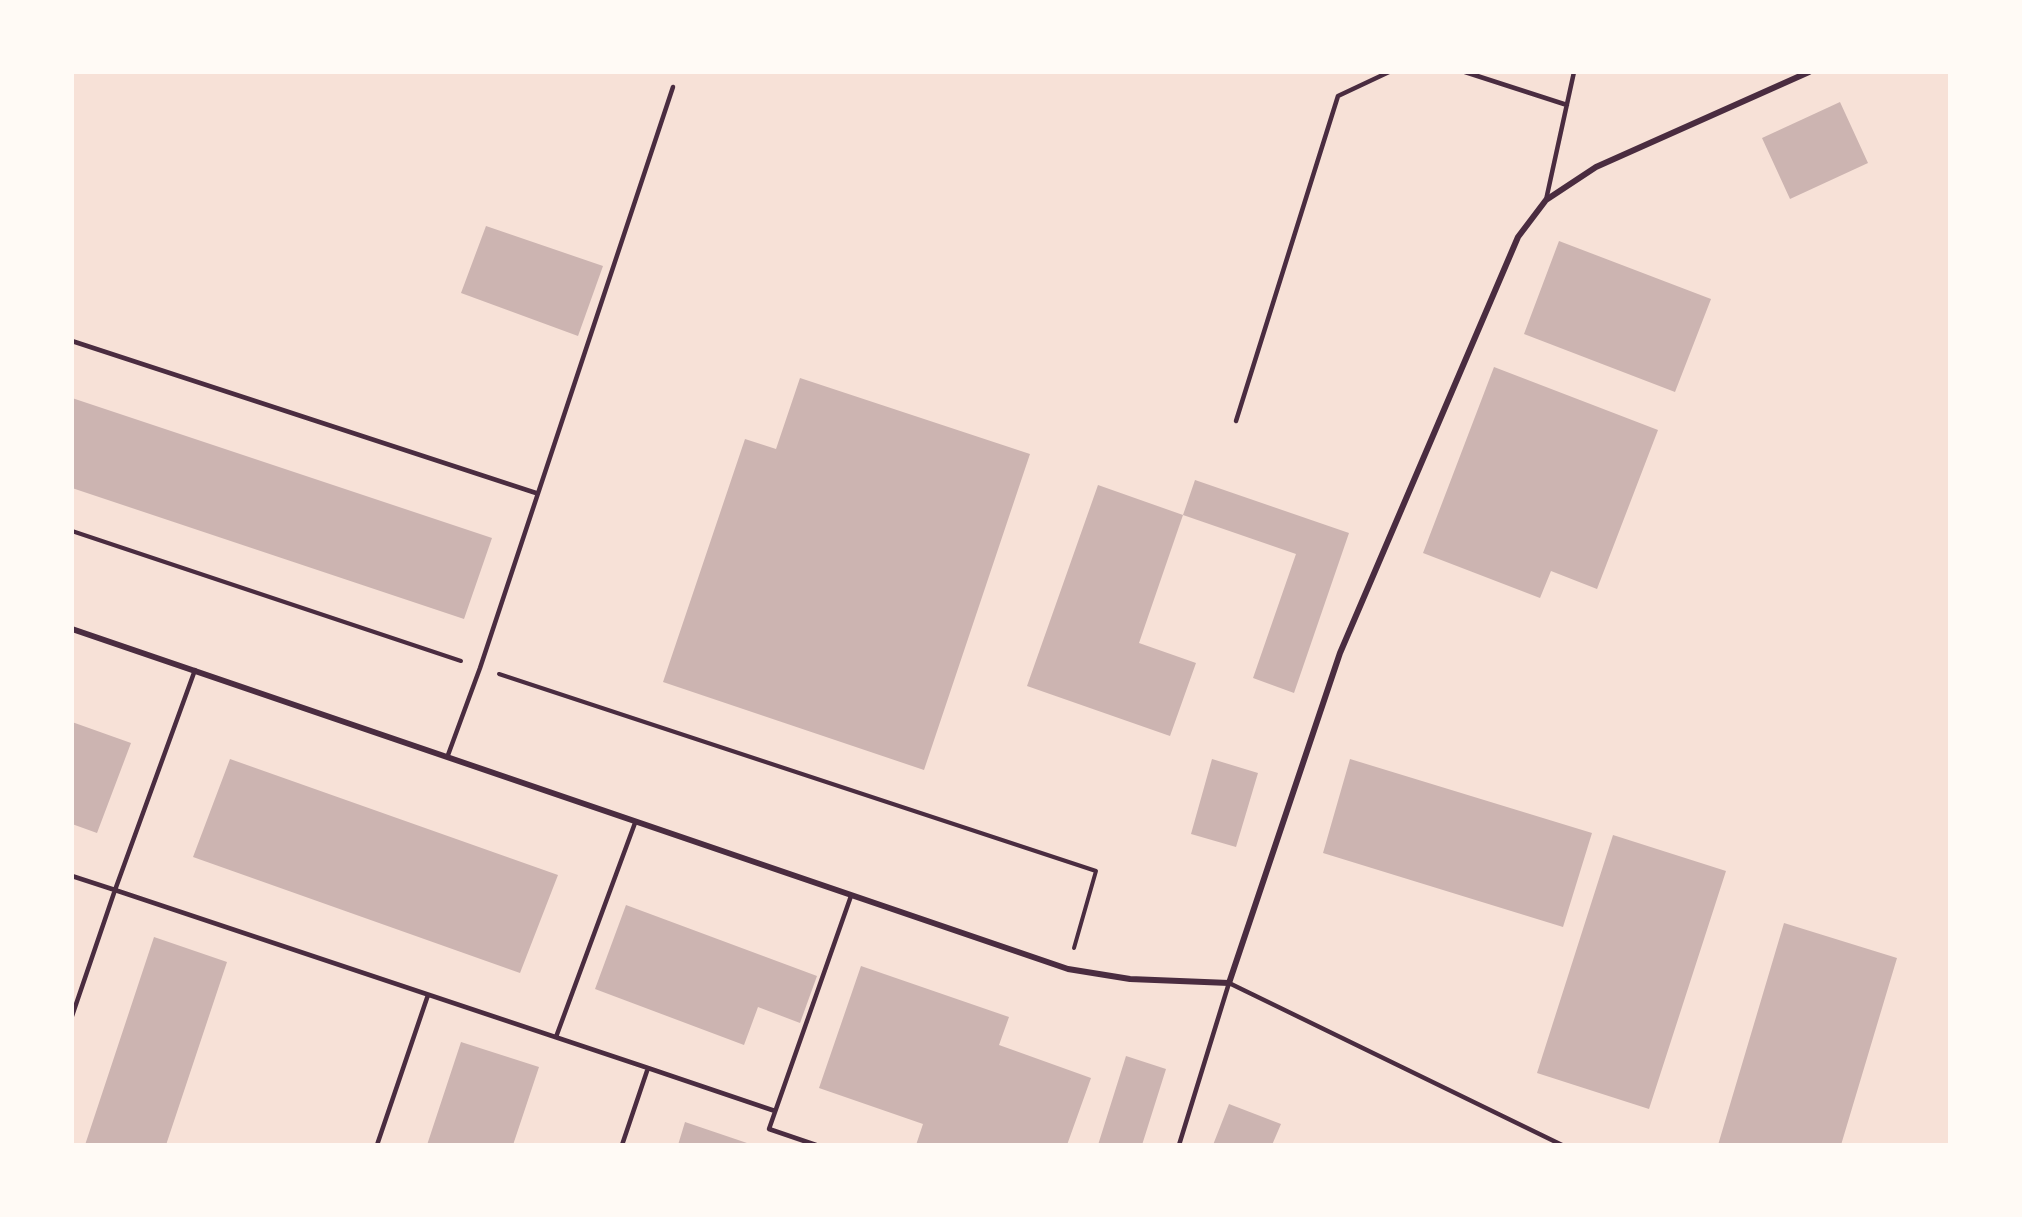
<!DOCTYPE html>
<style>
body{margin:0}
#map{position:relative;width:2022px;height:1217px;overflow:hidden;background:#f7e1d7;font-family:Spectral,serif}
canvas{display:block}
.frame{position:absolute;inset:0;border:74px solid #fffaf5;pointer-events:none}
</style>
<div id="map">
<canvas width="2022" height="1217"></canvas>
<div class="frame"></div>
</div>
<script>
const ctx = document.querySelector('canvas').getContext('2d');
ctx.lineJoin = 'round';
function fillPath(path, color) { ctx.fillStyle = color; ctx.fill(path, 'evenodd'); }
const shape = rows => new Path2D(rows.map(r => 'M' + r).join(''));
function strokePath(path, color, width, dash) { ctx.strokeStyle = color; ctx.lineWidth = width; ctx.lineCap = dash ? 'butt' : 'round'; ctx.setLineDash(dash || []); ctx.stroke(path); }
const building = shape([
 [1840,102,1868,163,1790,199,1762,138],
 [486,226,603,266,578,336,461,293],
 [1559,241,1711,299,1675,392,1524,334],
 [1494,367,1658,430,1597,589,1551,571,1540,598,1423,553],
 [800,378,1030,454,924,770,663,682,745,439,776,449],
 [72,398,492,538,464,619,72,488],
 [1195,480,1349,533,1294,693,1253,678,1296,554,1183,515],
 [1098,485,1183,515,1139,643,1196,663,1170,736,1027,686],
 [72,722,131,743,97,833,72,824],
 [230,759,558,875,520,973,193,857],
 [1212,759,1258,773,1236,847,1191,834],
 [1350,759,1592,833,1563,927,1323,853],
 [1613,835,1726,871,1649,1109,1537,1073],
 [626,905,817,976,800,1023,758,1007,744,1045,595,989],
 [1784,923,1897,958,1841,1145,1718,1145],
 [154,937,227,962,166,1145,85,1145],
 [861,966,1009,1017,999,1045,1091,1078,1067,1145,916,1145,923,1124,819,1088],
 [461,1042,539,1067,513,1145,427,1145],
 [1126,1056,1166,1069,1142,1145,1098,1145],
 [1229,1104,1281,1124,1272,1145,1213,1145],
 [685,1122,747,1143,746,1145,678,1145]
]);
const path = shape([
 [72,531,461,661],
 [499,674,1096,871,1074,948]
]);
const service = shape([
 [1465,72,1567,105],
 [1546,200,1574,72],
 [72,341,536,493],
 [1236,421,1338,96,1389,72],
 [195,670,115,890,648,1068,622,1145],
 [448,755,480,668,673,87],
 [72,876,115,890,72,1016],
 [556,1037,635,823],
 [648,1068,775,1111],
 [377,1145,428,995],
 [816,1145,769,1129,851,896],
 [1179,1145,1229,983,1562,1145]
]);
const minor = shape([
 [72,629,1068,969,1130,979,1229,983,1340,653,1518,237,1546,200,1596,167,1809,72]
]);
fillPath(building, '#ccb4b1');
strokePath(path, '#4a2c40', 4);
strokePath(service, '#4a2c40', 4.5);
strokePath(minor, '#4a2c40', 6);
</script>
